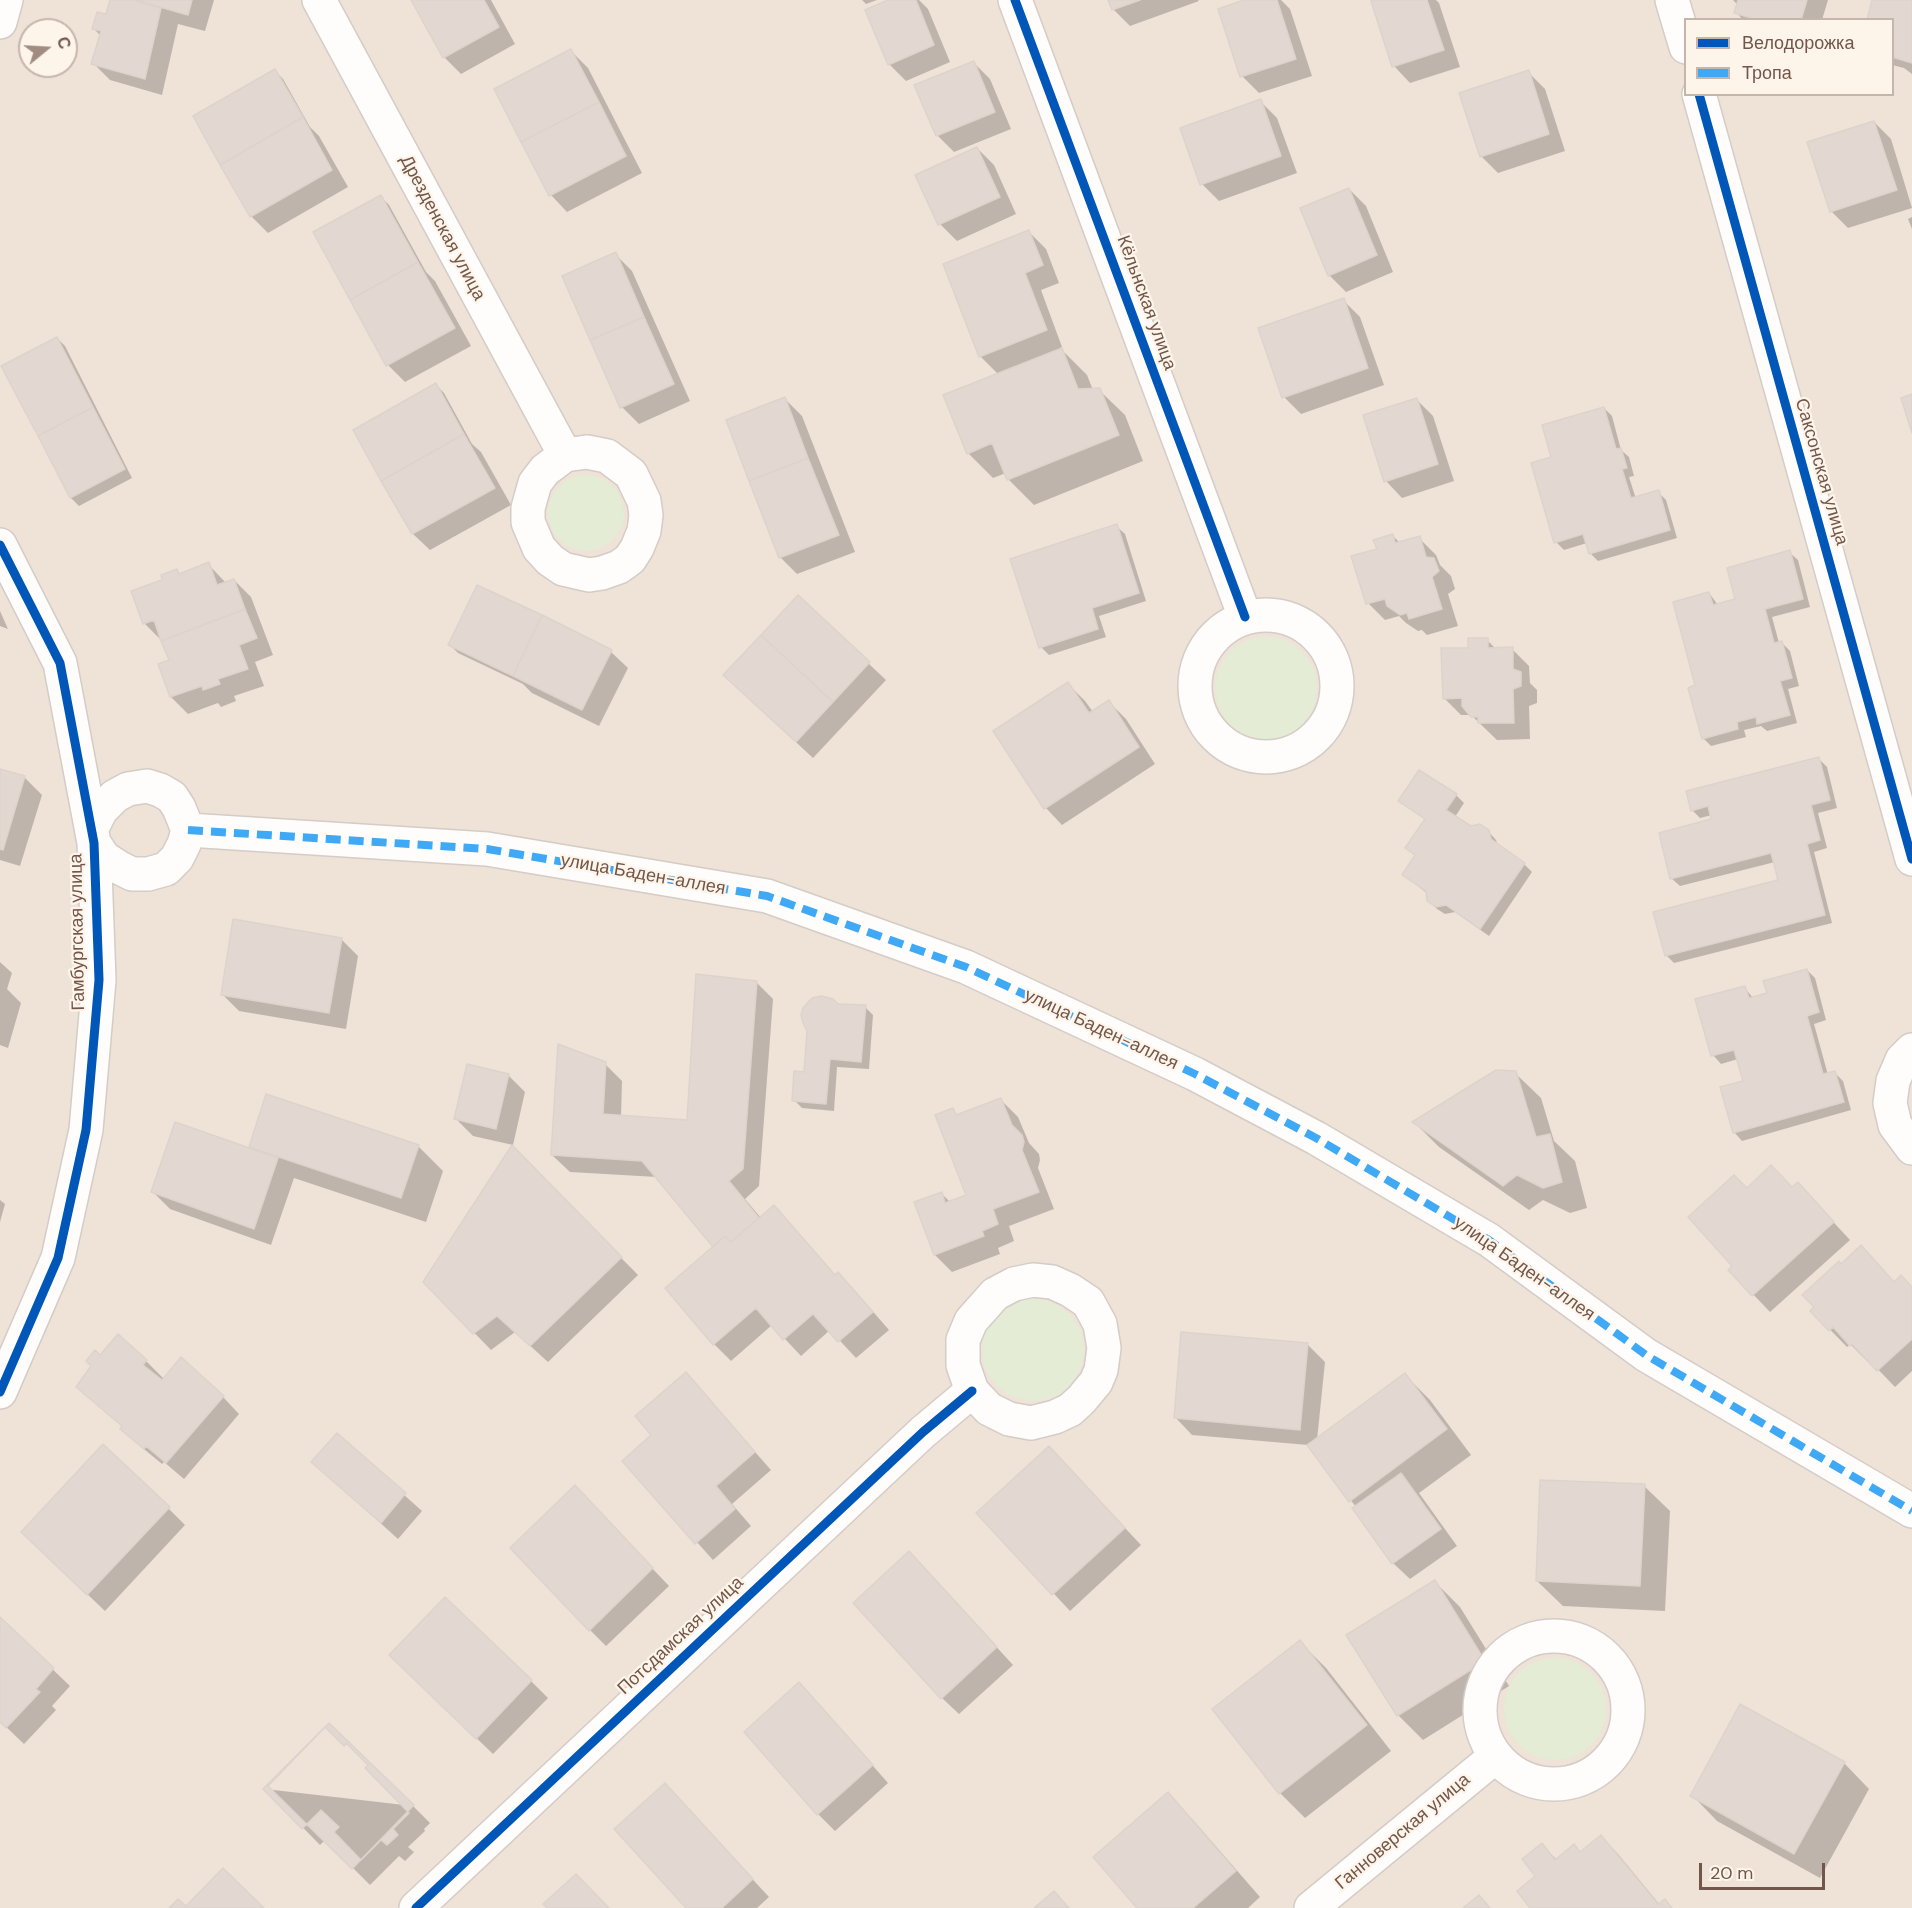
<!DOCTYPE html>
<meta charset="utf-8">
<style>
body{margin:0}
#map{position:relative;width:1912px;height:1908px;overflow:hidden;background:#f6f0e9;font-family:"DM Sans",sans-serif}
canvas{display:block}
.legend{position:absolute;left:1684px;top:18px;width:210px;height:78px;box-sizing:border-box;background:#fef5ea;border:2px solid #c6b5aa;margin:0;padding:8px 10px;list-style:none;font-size:18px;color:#73564b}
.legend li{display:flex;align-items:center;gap:12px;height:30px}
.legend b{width:30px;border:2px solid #c6b5aa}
.north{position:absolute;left:18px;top:18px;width:60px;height:60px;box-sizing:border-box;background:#fef5ea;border:2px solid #c6b5aa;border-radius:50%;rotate:72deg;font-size:16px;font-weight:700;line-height:24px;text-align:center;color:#73564b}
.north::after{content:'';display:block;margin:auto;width:21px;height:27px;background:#a18c82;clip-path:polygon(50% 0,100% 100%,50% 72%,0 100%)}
.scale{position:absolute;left:1699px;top:1863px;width:126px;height:27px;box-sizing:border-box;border:3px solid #73564b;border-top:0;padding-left:8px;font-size:18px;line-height:21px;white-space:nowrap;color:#73564b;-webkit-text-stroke:4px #fef5ea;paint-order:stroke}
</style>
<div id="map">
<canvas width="1912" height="1908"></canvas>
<ul class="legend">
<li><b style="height:8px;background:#0057b8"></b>Велодорожка</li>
<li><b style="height:8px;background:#3fa9f5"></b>Тропа</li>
</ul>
<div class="north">С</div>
<div class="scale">20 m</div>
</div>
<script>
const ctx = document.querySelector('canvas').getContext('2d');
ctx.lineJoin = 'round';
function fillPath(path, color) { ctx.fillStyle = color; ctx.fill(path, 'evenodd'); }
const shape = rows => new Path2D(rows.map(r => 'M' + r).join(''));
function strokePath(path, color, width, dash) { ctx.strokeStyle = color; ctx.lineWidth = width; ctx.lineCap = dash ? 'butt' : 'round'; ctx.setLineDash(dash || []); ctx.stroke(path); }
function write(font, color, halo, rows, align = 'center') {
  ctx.font = font + ' "DM Sans",sans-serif'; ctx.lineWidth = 4.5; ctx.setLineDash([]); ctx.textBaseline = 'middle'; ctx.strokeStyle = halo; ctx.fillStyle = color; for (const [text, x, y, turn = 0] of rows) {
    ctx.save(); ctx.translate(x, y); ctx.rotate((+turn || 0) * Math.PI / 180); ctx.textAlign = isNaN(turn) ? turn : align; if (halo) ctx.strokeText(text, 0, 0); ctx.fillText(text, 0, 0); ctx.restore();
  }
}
const residential = shape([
 [0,0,1912,0,1912,1908,0,1908],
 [1686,20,1892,20,1892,94,1686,94],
 [30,30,66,30,66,66,30,66]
]);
const green = shape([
 '548 513a38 38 0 1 1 76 0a38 38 0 1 1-76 0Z',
 '1215 688a51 51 0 1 1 102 0a51 51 0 1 1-102 0Z',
 '982 1350a51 51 0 1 1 102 0a51 51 0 1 1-102 0Z',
 '1504 1709a51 51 0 1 1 102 0a51 51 0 1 1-102 0Z'
]);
const shadow = shape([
 [111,0,214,0,205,31,178,24,162,95,110,80,93,63,101,36,93,28,107,16],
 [413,0,491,0,515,44,461,74,444,57],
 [862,0,877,0,866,4],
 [892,0,919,0,928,9,950,62,906,81,889,64],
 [1110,0,1198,0,1199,1,1130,26,1113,9],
 [1249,0,1281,0,1290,9,1312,76,1259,93,1242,76,1220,10],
 [1380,0,1436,0,1439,3,1460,67,1410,83,1394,66],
 [1733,0,1828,0,1822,20,1743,20,1736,12,1738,5],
 [1874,0,1912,0,1912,74,1904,68,1892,65,1892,20],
 [571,51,588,68,642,173,567,212,551,195],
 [973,62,990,79,1011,129,954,152,937,135],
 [275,71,283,79,310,127,319,136,348,187,268,233,251,216],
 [1528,72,1545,89,1565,151,1498,173,1481,156],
 [1260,101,1277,118,1297,173,1219,201,1202,184],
 [1874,122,1891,139,1912,208,1848,228,1831,211],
 [977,148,994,165,1016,214,957,241,940,224,917,175],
 [1349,189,1366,206,1393,272,1346,292,1329,275],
 [381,197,389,205,426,272,435,281,471,346,405,382,388,365,315,233],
 [1912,217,1912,229,1908,219],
 [1029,232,1046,249,1059,283,1041,290,1062,347,1060,348,1087,375,1093,390,1099,390,1125,415,1143,461,1034,505,1008,479,1006,473,993,478,968,453,999,375,980,356],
 [615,254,632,271,690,401,639,424,622,407],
 [1343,300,1360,317,1384,385,1301,414,1284,397],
 [57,338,65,346,132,478,79,506,71,498,3,366],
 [436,385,444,393,472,444,481,452,511,505,430,550,413,534,355,431],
 [785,399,802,416,855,552,797,574,780,557],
 [1416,399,1433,416,1454,481,1402,498,1386,481],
 [1604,408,1612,416,1621,450,1629,457,1634,476,1629,477,1636,499,1658,492,1666,500,1677,538,1598,561,1590,553,1587,543,1564,550,1556,542,1553,458],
 [1116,526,1125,534,1146,601,1099,616,1106,637,1049,655,1041,647],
 [1393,536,1400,543,1419,538,1436,555,1440,565,1451,576,1455,589,1448,594,1458,626,1427,635,1422,630,1418,631,1406,623,1399,616,1385,620,1368,603],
 [1789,552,1798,560,1810,607,1772,617,1779,643,1782,643,1790,651,1799,686,1788,689,1797,723,1767,731,1761,726,1744,730,1746,737,1711,746,1703,738,1697,686,1709,593,1718,605,1736,600],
 [208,564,226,583,234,580,251,597,273,655,255,662,264,686,234,696,236,701,221,707,218,703,188,714,171,697,160,665,171,661,161,640,144,623,164,580,177,571,180,575],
 [798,597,886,680,813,758,742,692],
 [0,611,8,629,0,626],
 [1487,640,1496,649,1512,649,1529,666,1530,683,1537,690,1537,703,1529,706,1530,739,1497,740,1471,715,1461,715,1444,698],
 [450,645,611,652,628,668,599,726,532,693,523,684,458,653],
 [1068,684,1085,701,1093,712,1109,702,1126,719,1155,764,1062,825,1046,808],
 [1819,759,1827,767,1837,808,1818,813,1827,848,1814,852,1832,923,1674,963,1666,955,1780,881,1775,862,1680,886,1671,878,1713,821,1712,815,1700,818,1692,810],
 [0,770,25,778,42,795,20,866,0,860],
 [1456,795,1464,803,1455,817,1471,827,1488,831,1496,840,1498,846,1524,864,1532,872,1489,936,1455,912,1445,914,1437,909,1429,901,1428,894,1404,875,1416,857,1407,848,1426,820,1400,801],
 [341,939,358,956,346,1029,239,1011,222,994],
 [0,962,12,973,7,989,21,1003,8,1048,0,1045],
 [1807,970,1815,978,1826,1020,1814,1024,1828,1075,1835,1073,1843,1081,1851,1110,1742,1141,1734,1132,1744,1082,1738,1059,1721,1064,1713,1055,1744,987,1753,998,1768,994],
 [756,982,773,999,759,1186,745,1199,761,1218,774,1207,836,1276,838,1274,855,1291,889,1330,856,1358,830,1330,801,1356,772,1325,731,1361,714,1344,715,1247,657,1177,570,1172,552,1155,605,1064,622,1081,621,1117,688,1122],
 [838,1005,865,1007,873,1015,869,1069,837,1067,834,1111,802,1108,794,1100],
 [1515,1073,1541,1098,1554,1141,1575,1161,1587,1208,1570,1213,1543,1200,1529,1210,1439,1147,1414,1122],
 [508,1075,525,1092,513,1145,473,1136,456,1119],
 [1001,1100,1018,1117,1029,1143,1039,1154,1040,1160,1038,1168,1054,1209,1009,1226,1014,1241,998,1248,1000,1254,952,1272,935,1255,916,1203,941,1193,951,1203,968,1196,952,1110,959,1116],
 [418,1146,443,1171,426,1222,294,1178,271,1245,170,1209,153,1192,256,1152,250,1147],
 [512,1147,638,1275,548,1362,515,1332,491,1350,425,1282],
 [1798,1184,1850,1240,1770,1312,1730,1270,1735,1266,1747,1189,1792,1189],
 [0,1200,5,1204,0,1222],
 [1878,1264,1895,1283,1912,1288,1912,1371,1895,1387,1869,1360,1868,1362,1850,1344,1847,1347,1812,1311,1841,1266],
 [1308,1345,1325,1362,1317,1440,1405,1375,1430,1400,1471,1455,1419,1493,1457,1546,1410,1579,1393,1563,1356,1507,1308,1445,1192,1435,1175,1417],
 [100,1357,146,1361,164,1379,223,1397,239,1414,184,1479,164,1462,162,1464,139,1445,123,1427,78,1386],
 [686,1374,771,1470,732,1504,751,1526,713,1560,624,1461,653,1435],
 [337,1435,422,1511,398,1539,313,1462],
 [1065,1464,1141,1545,1070,1611,979,1513],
 [1644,1486,1670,1511,1665,1611,1563,1606,1537,1581],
 [591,1504,669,1586,606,1646,590,1630],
 [168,1508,185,1525,105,1611,40,1549],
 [926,1570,1013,1665,959,1714,942,1698],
 [1435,1582,1460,1607,1509,1686,1423,1740,1398,1715],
 [0,1619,70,1686,52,1706,56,1710,24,1744,0,1721],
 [1300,1642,1326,1668,1391,1751,1305,1818,1280,1793],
 [408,1672,531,1681,548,1698,493,1754],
 [816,1701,888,1783,835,1831,818,1814],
 [1844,1763,1869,1789,1820,1878,1717,1821,1692,1795],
 [665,1785,769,1897,757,1908,688,1908],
 [265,1789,413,1806,430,1823,424,1829,425,1831,408,1847,414,1852,405,1861,399,1856,370,1885,325,1840,320,1845],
 [1168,1794,1193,1820,1260,1897,1248,1908,1139,1908],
 [1601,1837,1618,1854,1660,1905,1672,1908,1532,1908,1542,1845,1557,1860,1581,1853]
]);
const building = shape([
 [110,0,133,0,161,8,145,79,91,64,101,31,92,29,97,12,106,14,110,0],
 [135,0,192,0,188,15,135,0],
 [411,0,484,0,499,27,443,58,411,0],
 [888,0,916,0,934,45,888,65,865,10,888,0],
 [1108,0,1140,0,1112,10,1108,0],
 [1244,0,1277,0,1296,59,1240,77,1218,9,1244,0],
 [1375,0,1427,0,1444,50,1392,67,1371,1,1375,0],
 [1738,0,1807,0,1801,20,1758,20,1734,13,1738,0],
 [1872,0,1912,0,1912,63,1892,57,1892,20,1867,20,1872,0],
 [571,49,599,102,521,142,494,89,571,49],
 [974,61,995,112,936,136,914,85,974,61],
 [275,69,303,117,220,165,193,116,275,69],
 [1529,70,1549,134,1480,157,1459,93,1529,70],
 [1261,99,1281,156,1200,185,1180,128,1261,99],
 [599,102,626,156,549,196,521,142,599,102],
 [303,117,332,170,250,217,220,165,303,117],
 [1874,121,1897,190,1830,212,1807,142,1874,121],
 [977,147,1000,197,938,225,915,175,977,147],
 [1349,188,1377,255,1328,276,1300,208,1349,188],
 [381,195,418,262,350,300,313,232,381,195],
 [1029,230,1043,265,1025,273,1047,330,979,357,943,264,1029,230],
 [616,252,644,317,590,340,562,276,616,252],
 [418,262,455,328,386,366,350,300,418,262],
 [1344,298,1368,368,1282,398,1258,328,1344,298],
 [644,317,674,384,620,408,590,340,644,317],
 [57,337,93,407,38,436,1,366,57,337],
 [1062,348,1078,389,1100,388,1119,435,1007,480,992,443,967,454,943,395,1062,348],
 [436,383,464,434,381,481,353,430,436,383],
 [1912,394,1912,433,1901,398,1912,394],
 [785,397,808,458,749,481,726,420,785,397],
 [1417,398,1438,464,1384,482,1363,415,1417,398],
 [93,407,125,469,70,498,38,436,93,407],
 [1604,407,1616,449,1621,448,1627,468,1622,469,1631,498,1659,490,1670,530,1589,554,1583,534,1554,543,1531,463,1551,457,1542,425,1604,407],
 [464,434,495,488,412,534,381,481,464,434],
 [808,458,839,535,779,558,749,481,808,458],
 [1117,524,1139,593,1092,608,1098,629,1039,648,1010,559,1117,524],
 [1393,534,1395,543,1420,536,1426,557,1434,558,1439,571,1432,577,1442,609,1409,619,1407,613,1400,615,1387,606,1385,599,1366,604,1351,556,1377,549,1373,540,1393,534],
 [1790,550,1803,599,1765,609,1774,643,1782,641,1792,678,1780,681,1790,715,1757,724,1756,717,1737,722,1738,729,1702,739,1688,688,1695,685,1673,602,1709,592,1713,605,1735,599,1727,568,1790,550],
 [209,562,217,585,234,579,245,609,161,641,154,620,143,624,131,591,162,580,161,575,177,569,179,574,209,562],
 [477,585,542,615,513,676,448,645,477,585],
 [798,595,870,662,833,702,761,635,798,595],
 [245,609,257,638,239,645,248,669,218,679,220,684,203,690,202,686,170,697,158,664,169,660,161,641,245,609],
 [542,615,612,650,582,710,513,676,542,615],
 [761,635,833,702,796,742,723,675,761,635],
 [1468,638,1488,638,1488,648,1513,647,1513,669,1521,672,1521,686,1513,689,1514,723,1478,723,1478,717,1471,717,1462,706,1462,698,1443,699,1441,648,1468,648,1468,638],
 [1068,682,1089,713,1109,700,1139,747,1044,809,993,731,1068,682],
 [1819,757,1830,800,1811,805,1820,840,1807,844,1825,915,1665,956,1653,912,1778,880,1771,853,1670,879,1659,833,1711,819,1708,806,1691,811,1686,791,1819,757],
 [0,769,25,776,3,850,0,849,0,769],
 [1419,770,1457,794,1446,810,1471,826,1480,824,1489,830,1491,839,1525,863,1480,929,1446,905,1436,907,1427,901,1426,891,1402,875,1415,855,1405,848,1425,819,1398,801,1419,770],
 [233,919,342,938,329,1013,221,995,233,919],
 [1807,969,1819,1012,1807,1016,1823,1074,1835,1071,1844,1102,1733,1133,1720,1087,1743,1081,1734,1050,1711,1056,1695,999,1745,986,1749,998,1767,993,1763,981,1807,969],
 [696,974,757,981,743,1169,729,1181,759,1218,731,1242,725,1236,713,1247,642,1161,551,1155,558,1044,606,1062,603,1114,687,1120,696,974],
 [821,996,833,999,838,1004,866,1005,861,1062,830,1059,826,1104,792,1101,794,1071,804,1072,807,1031,803,1023,801,1015,803,1008,812,998,821,996],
 [467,1064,509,1074,496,1129,454,1119,467,1064],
 [1496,1070,1516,1071,1536,1137,1550,1134,1562,1182,1543,1188,1517,1175,1503,1186,1412,1122,1496,1070],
 [266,1094,419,1145,401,1198,249,1147,266,1094],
 [1001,1098,1012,1125,1022,1135,1024,1142,1022,1150,1039,1192,993,1209,998,1224,982,1231,984,1236,934,1255,914,1202,942,1192,945,1203,966,1195,935,1115,953,1108,956,1115,1001,1098],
 [175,1122,278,1158,254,1229,151,1192,175,1122],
 [512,1145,622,1257,530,1346,497,1316,473,1334,423,1282,512,1145],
 [1771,1165,1792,1187,1798,1182,1834,1222,1752,1296,1728,1270,1732,1266,1688,1217,1734,1175,1747,1188,1771,1165],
 [774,1205,835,1275,838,1272,873,1312,838,1342,813,1314,783,1340,756,1308,713,1345,665,1288,725,1236,731,1242,774,1205],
 [1861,1245,1894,1282,1901,1275,1912,1287,1912,1339,1877,1371,1852,1344,1850,1346,1833,1327,1829,1331,1810,1311,1814,1307,1802,1295,1839,1261,1841,1264,1861,1245],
 [1181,1332,1308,1343,1300,1430,1174,1418,1181,1332],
 [118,1334,147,1360,143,1365,162,1380,181,1357,224,1396,166,1463,146,1446,144,1449,120,1429,122,1426,76,1387,91,1366,86,1361,95,1350,100,1355,118,1334],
 [686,1372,755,1452,716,1486,735,1509,695,1544,622,1461,651,1435,635,1416,686,1372],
 [1405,1373,1447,1429,1349,1502,1307,1445,1405,1373],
 [337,1433,406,1493,381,1523,311,1462,337,1433],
 [103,1444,170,1507,87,1595,21,1532,103,1444],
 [1049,1446,1125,1528,1052,1595,976,1513,1049,1446],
 [1401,1473,1441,1529,1392,1564,1352,1508,1401,1473],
 [1540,1480,1645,1484,1640,1586,1536,1581,1540,1480],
 [575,1485,653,1568,589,1631,510,1548,575,1485],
 [909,1551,997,1647,941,1699,853,1603,909,1551],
 [1435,1580,1485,1661,1397,1716,1346,1635,1435,1580],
 [445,1597,532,1680,476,1739,389,1655,445,1597],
 [0,1617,54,1668,36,1689,40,1692,6,1728,0,1722,0,1617],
 [1300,1640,1367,1725,1279,1794,1212,1709,1300,1640],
 [799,1682,873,1765,817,1815,744,1732,799,1682],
 [1740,1704,1845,1762,1794,1854,1690,1796,1740,1704],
 [329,1723,414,1805,352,1869,268,1786,329,1723],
 [325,1727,344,1746,346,1743,368,1765,365,1768,409,1813,393,1829,398,1835,387,1845,381,1840,361,1860,334,1832,339,1827,321,1810,302,1829,263,1789,325,1727],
 [665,1783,753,1879,722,1908,686,1908,614,1829,665,1783],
 [1168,1792,1236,1871,1193,1908,1137,1908,1093,1857,1168,1792],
 [1601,1835,1658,1904,1665,1899,1672,1908,1530,1908,1517,1891,1535,1876,1522,1859,1542,1843,1555,1860,1574,1844,1580,1852,1601,1835],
 [223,1868,264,1908,169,1908,178,1899,186,1906,223,1868],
 [576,1874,609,1908,547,1908,543,1904,576,1874],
 [1054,1891,1069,1908,1034,1908,1054,1891],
 [1479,1895,1490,1908,1463,1908,1479,1895]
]);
const pedestrian = shape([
 [188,830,487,849,767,896,966,967,1195,1074,1316,1138,1489,1240,1646,1355,1912,1511]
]);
const minor = shape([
 [319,0,565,455],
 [1015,0,1245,617],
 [1672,0,1686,47],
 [0,22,6,0],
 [1699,94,1912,859],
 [587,452,607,456,631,474,644,501,646,515,644,531,637,548,630,559,619,567,602,573,589,575,563,569,550,560,539,548,528,522,528,508,535,483,545,470,565,455,587,452],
 [0,545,60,663,94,843,99,980,86,1130,58,1258,0,1392],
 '1195 686a71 71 0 1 1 142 0a71 71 0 1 1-142 0Z',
 [92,828,101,810,115,796,128,789,147,786,160,790,172,797,179,808,188,830,184,844,177,858,166,869,148,874,132,874,118,867,104,858,94,843],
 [1912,1050,1902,1060,1893,1081,1890,1103,1895,1125,1912,1148],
 [1033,1280,1052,1282,1070,1290,1088,1302,1100,1324,1104,1348,1101,1370,1096,1382,1081,1400,1070,1410,1055,1417,1031,1423,1009,1419,989,1409,972,1391,963,1365,963,1340,971,1321,995,1294,1014,1284,1033,1280],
 '1480 1710a74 74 0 1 1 148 0a74 74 0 1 1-148 0Z',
 [416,1908,923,1432,972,1391],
 [1311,1908,1496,1756]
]);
const quiet = shape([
 [188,830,487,849,767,896,966,967,1195,1074,1316,1138,1489,1240,1646,1355,1912,1511]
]);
const cycleway = shape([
 [1015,0,1245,617],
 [1699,94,1912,859],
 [0,545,60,663,94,843,99,980,86,1130,58,1258,0,1392],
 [416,1908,923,1432,972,1391]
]);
const streetNames = [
 ["Дрезденская улица",442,228,62],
 ["Кёльнская улица",1146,303,70],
 ["Саксонская улица",1821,472,74],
 ["улица Баден-аллея",643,875,10],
 ["Гамбургская улица",78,932,-91],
 ["улица Баден-аллея",1101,1030,25],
 ["улица Баден-аллея",1524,1269,35],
 ["Потсдамская улица",681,1636,-43],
 ["Ганноверская улица",1403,1832,-40]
];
fillPath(residential, '#efe2d7');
fillPath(green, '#e4ecd5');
fillPath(shadow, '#0003');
fillPath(building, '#e2d8d1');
strokePath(building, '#ded3cc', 1.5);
strokePath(pedestrian, '#d4ccc6', 36);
strokePath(minor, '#d4ccc6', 36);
strokePath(pedestrian, '#fefdfc', 33);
strokePath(minor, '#fefdfc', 33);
strokePath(quiet, '#3fa9f5', 8, [15, 8]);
strokePath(cycleway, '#0057b8', 9);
write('18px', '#73564b', '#fef5ea', streetNames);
</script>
